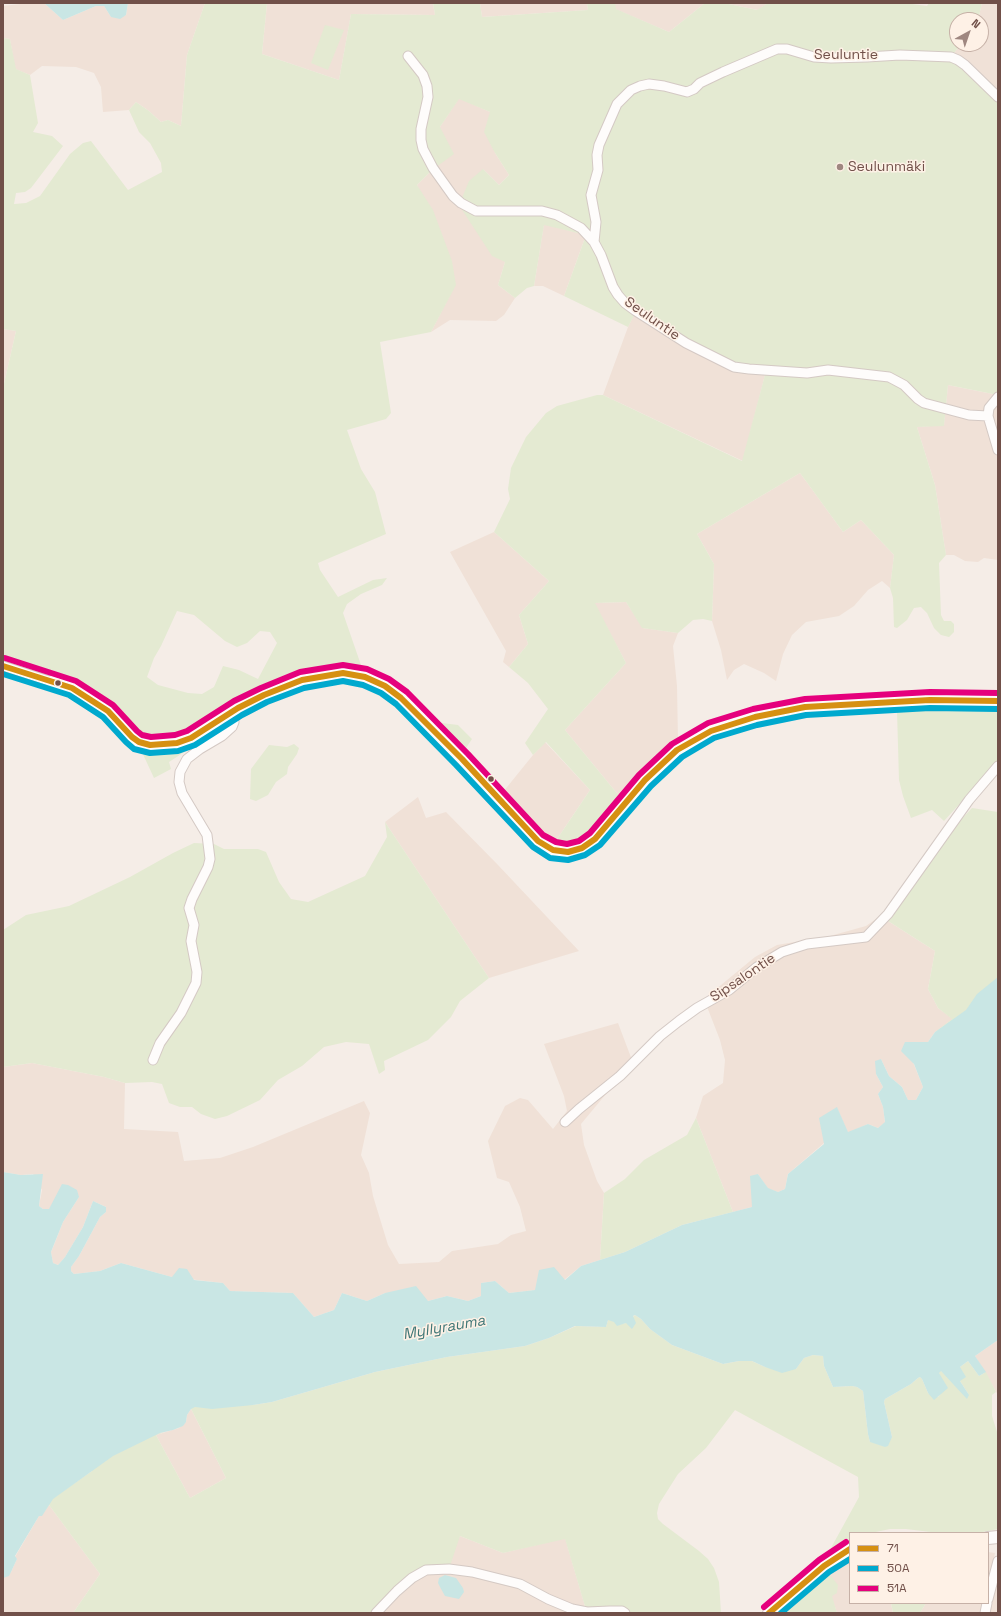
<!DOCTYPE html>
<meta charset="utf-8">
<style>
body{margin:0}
#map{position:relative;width:1001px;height:1616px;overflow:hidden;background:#f5ede7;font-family:"Space Grotesk",sans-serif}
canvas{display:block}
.frame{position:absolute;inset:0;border:4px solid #715049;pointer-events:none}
.legend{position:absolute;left:849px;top:1532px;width:140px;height:72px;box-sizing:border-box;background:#fef1e6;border:1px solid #c6b1a7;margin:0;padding:5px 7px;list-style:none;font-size:12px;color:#715049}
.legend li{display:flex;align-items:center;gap:8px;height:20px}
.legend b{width:20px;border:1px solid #c6b1a7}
.north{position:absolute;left:949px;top:12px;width:40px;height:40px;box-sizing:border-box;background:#fef1e6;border:1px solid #c6b1a7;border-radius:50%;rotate:40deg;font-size:11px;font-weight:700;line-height:16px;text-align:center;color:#715049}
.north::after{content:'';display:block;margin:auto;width:14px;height:18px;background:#9f8780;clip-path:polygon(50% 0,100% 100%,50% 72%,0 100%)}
</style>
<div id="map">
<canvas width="1001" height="1616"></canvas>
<div class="frame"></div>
<ul class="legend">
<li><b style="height:5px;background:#d69012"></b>71</li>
<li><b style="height:5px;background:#00a9ce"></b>50A</li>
<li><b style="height:5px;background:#e5007d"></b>51A</li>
</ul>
<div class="north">N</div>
</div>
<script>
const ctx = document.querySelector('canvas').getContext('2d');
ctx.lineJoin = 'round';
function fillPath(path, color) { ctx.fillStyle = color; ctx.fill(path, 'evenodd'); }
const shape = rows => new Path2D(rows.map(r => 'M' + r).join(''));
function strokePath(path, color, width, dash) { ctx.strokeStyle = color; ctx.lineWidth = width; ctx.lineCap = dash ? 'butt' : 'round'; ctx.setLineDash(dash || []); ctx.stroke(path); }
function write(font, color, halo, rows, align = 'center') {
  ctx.font = font + ' "Space Grotesk",sans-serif'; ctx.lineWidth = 3; ctx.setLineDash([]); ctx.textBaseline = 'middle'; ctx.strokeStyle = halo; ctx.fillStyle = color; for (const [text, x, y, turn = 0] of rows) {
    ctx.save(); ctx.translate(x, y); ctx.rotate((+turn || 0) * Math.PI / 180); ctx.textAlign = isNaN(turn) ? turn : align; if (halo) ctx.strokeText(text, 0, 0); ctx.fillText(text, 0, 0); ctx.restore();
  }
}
const residential = shape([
 [28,3,44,3,63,20,96,6,104,6,111,17,126,15,128,3,205,3,187,55,181,126,168,120,161,122,149,111,136,102,129,110,103,112,101,87,94,73,76,67,42,66,30,75,15,69,10,39,3,38,3,6],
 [267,3,433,3,435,15,351,14,339,80,262,54],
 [480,3,587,3,588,10,482,17],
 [615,3,705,3,669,32,615,9],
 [724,3,768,3,758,10],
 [982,3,998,3,998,97,951,57,961,44,981,44,981,20,978,20],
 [459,98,490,112,495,153,509,175,499,185,483,169,505,262,498,285,515,298,504,315,496,321,450,320,431,332,455,285,417,185,432,170,440,127],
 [544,224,586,235,564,296,543,286,534,286],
 [636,311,766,371,743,461,603,395,628,327],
 [3,329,16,331,3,388],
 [948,385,998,395,998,560,984,558,978,562,965,561,954,555,946,555,935,485,917,427,944,425],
 [800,473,843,532,861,520,894,555,890,588,882,581,868,590,854,606,839,616,806,622,792,635,783,654,776,681,764,673,744,664,734,670,727,680,721,650,712,621,714,564,697,534],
 [494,532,549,581,519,615,528,644,509,667,503,662,506,651,450,552],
 [626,602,643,628,678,633,673,646,677,686,678,741,620,797,565,730,626,663,594,603],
 [545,742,590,790,555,842,546,838,503,792,533,755],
 [418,797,426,818,446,812,498,865,579,951,489,978,385,822],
 [880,916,935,951,928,989,938,1008,953,1019,935,1032,928,1042,905,1042,923,1087,916,1100,908,1100,902,1087,889,1076,881,1059,876,1074,883,1087,878,1094,883,1107,885,1123,878,1128,868,1124,848,1133,837,1108,824,1143,788,1174,785,1189,778,1192,768,1189,758,1174,752,1207,733,1212,696,1118,703,1096,723,1083,725,1060,720,1040,704,999,755,957,777,945,830,936,866,926],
 [618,1023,635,1068,606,1094,581,1124,584,1145,597,1181,604,1193,600,1260,581,1266,564,1280,535,1290,509,1293,495,1281,481,1283,481,1296,468,1301,447,1296,428,1301,385,1293,367,1301,342,1293,334,1310,314,1317,293,1293,230,1291,223,1283,172,1277,121,1263,100,1271,74,1274,71,1271,71,1267,79,1256,100,1217,106,1212,106,1207,93,1201,83,1227,65,1257,58,1265,53,1263,51,1252,54,1245,63,1222,79,1197,49,1209,43,1209,39,1206,42,1190,33,1174,21,1175,3,1172,3,1067,32,1063,104,1077,125,1083,124,1129,178,1132,184,1161,220,1158,253,1147,364,1101,370,1113,361,1155,369,1173,373,1196,388,1245,399,1264,439,1262,452,1251,498,1244,511,1235,526,1231,520,1207,509,1182,497,1178,488,1141,505,1106,520,1098,528,1100,553,1129,567,1111,564,1096,544,1044],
 [998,1340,998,1415,998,1395,975,1356],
 [191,1409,226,1478,190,1498,156,1435,179,1428,186,1422,187,1415],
 [49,1505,100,1574,73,1613,3,1613,3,1578,11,1572,17,1559,15,1557,39,1516,45,1511],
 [460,1536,503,1553,565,1538,587,1613,377,1613],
 [988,1552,995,1553,988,1588],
 [850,1554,850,1603,891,1603,893,1613,837,1613,823,1573],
 [998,1570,998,1613,988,1613],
 [926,1603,985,1603,983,1613,920,1613]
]);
const green = shape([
 [205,3,267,3,262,54,339,80,351,14,435,15,433,3,480,3,482,17,588,10,587,3,615,3,616,9,669,32,705,3,724,3,757,10,768,3,905,3,927,6,929,3,982,3,978,20,957,20,957,44,961,44,951,57,998,97,998,395,948,385,944,426,917,427,935,485,946,555,939,563,941,615,944,621,951,621,954,624,954,632,949,637,941,635,934,628,927,613,921,607,914,608,907,620,897,628,894,627,893,598,890,588,894,555,861,520,843,532,800,473,697,534,714,564,712,621,703,619,693,620,678,633,642,628,626,602,595,603,626,663,565,730,620,797,584,838,573,844,560,845,555,842,590,790,546,742,533,755,525,743,548,709,528,683,509,667,528,644,519,615,549,581,494,532,510,499,508,489,511,468,526,437,546,413,557,406,597,395,603,395,742,461,766,371,734,367,636,312,628,327,564,296,586,235,544,225,534,286,527,288,515,298,498,285,505,262,492,256,459,205,469,181,483,169,499,185,509,175,495,153,484,132,490,112,459,99,440,127,454,154,432,170,417,185,433,210,452,261,456,285,431,332,380,342,391,413,386,419,347,430,361,469,375,492,386,534,318,563,320,570,338,597,373,580,387,578,382,585,361,594,347,604,343,613,362,668,349,665,318,670,284,681,248,698,179,739,150,740,138,736,121,715,105,701,88,691,3,659,3,388,16,331,3,329,3,38,10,39,16,69,30,75,38,123,33,132,52,136,63,146,31,188,25,192,16,193,14,204,26,203,40,196,70,154,83,143,91,141,128,190,162,172,161,163,150,143,139,132,129,110,136,102,149,111,161,122,168,120,181,126,187,55],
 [177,611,194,615,225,641,237,647,247,643,260,631,270,632,277,643,258,679,239,670,223,666,214,687,202,694,188,693,158,685,147,677,154,658,161,646],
 [325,25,344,30,328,70,311,63],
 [998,709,998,762,944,821,932,810,911,818,903,796,899,780,897,711],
 [442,723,458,725,472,739,464,751,441,728,439,725],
 [198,743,169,762,171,769,154,778,141,750,157,752,177,749],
 [294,744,299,748,297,754,288,767,287,774,276,782,268,795,256,801,250,799,251,769,269,745,287,747],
 [972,808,998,812,998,1017,935,1032,952,1019,938,1008,928,989,935,951,888,921,954,827],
 [385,822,489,978,460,1001,451,1017,428,1040,384,1061,385,1070,379,1074,369,1044,346,1042,324,1047,302,1066,278,1080,260,1100,227,1116,215,1119,201,1114,192,1107,180,1107,169,1103,162,1084,152,1082,125,1083,104,1077,32,1063,3,1067,3,930,26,915,69,906,130,877,173,853,194,843,214,844,224,849,258,849,266,852,279,882,291,899,308,902,365,876,387,837],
 [696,1118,733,1212,682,1225,625,1252,600,1260,604,1193,625,1179,644,1160,687,1135],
 [635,1315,641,1319,650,1329,672,1345,723,1364,739,1361,752,1361,765,1367,796,1369,804,1358,813,1355,823,1356,824,1366,833,1387,852,1386,857,1387,863,1391,868,1434,870,1442,892,1437,884,1402,885,1399,911,1384,918,1378,920,1377,922,1379,928,1393,938,1397,941,1393,939,1373,940,1370,969,1395,960,1381,960,1367,968,1361,979,1376,986,1372,996,1392,992,1395,992,1416,998,1435,998,1529,978,1533,939,1533,906,1529,890,1529,871,1533,850,1533,850,1542,826,1557,859,1497,858,1477,735,1410,706,1448,678,1474,659,1504,657,1513,658,1519,663,1524,699,1551,708,1559,714,1568,719,1582,721,1613,587,1613,565,1539,503,1553,460,1536,449,1569,426,1570,377,1613,73,1613,100,1574,49,1505,45,1511,40,1507,92,1471,75,1450,165,1432,156,1435,190,1498,226,1478,188,1403,253,1405,272,1402,375,1372,447,1357,525,1346,549,1338,576,1326,606,1327,608,1320,610,1319,621,1324,626,1323],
 [823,1573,830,1575,838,1585,837,1593,832,1596,837,1613,779,1613],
 [891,1603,926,1603,920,1613,893,1613]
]);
const water = shape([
 [44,3,128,3,126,15,120,19,111,17,104,6,96,6,63,20],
 [998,977,998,1340,975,1356,986,1372,979,1376,968,1361,960,1367,966,1377,960,1381,969,1395,967,1399,941,1371,939,1373,948,1388,934,1400,928,1393,922,1379,920,1377,918,1378,911,1384,885,1399,884,1402,892,1437,888,1446,885,1447,870,1442,868,1434,863,1391,857,1387,852,1386,833,1387,824,1366,823,1356,813,1355,804,1358,796,1369,782,1373,765,1367,752,1361,739,1361,723,1364,672,1345,650,1329,641,1319,635,1315,633,1316,636,1323,632,1329,626,1323,617,1326,614,1322,608,1320,606,1327,575,1326,549,1338,525,1346,447,1357,375,1372,272,1402,253,1405,212,1409,195,1407,191,1409,187,1415,186,1422,183,1426,173,1430,160,1433,113,1456,53,1499,42,1516,39,1516,15,1556,17,1559,11,1572,9,1576,3,1578,3,1172,21,1175,43,1174,39,1206,43,1209,49,1209,62,1184,68,1185,77,1190,79,1197,63,1222,51,1252,53,1263,58,1265,65,1257,83,1227,93,1201,106,1207,106,1212,100,1217,79,1256,71,1267,71,1271,74,1274,100,1271,121,1263,172,1277,179,1268,187,1269,194,1280,223,1283,230,1291,293,1293,314,1317,334,1310,342,1293,367,1301,385,1293,416,1286,428,1301,447,1296,468,1301,481,1296,481,1283,495,1281,509,1293,535,1290,539,1270,554,1267,565,1280,581,1266,625,1252,682,1225,752,1207,750,1176,758,1174,768,1188,778,1192,785,1189,788,1174,824,1144,819,1118,837,1107,848,1132,868,1124,878,1128,885,1122,883,1107,878,1094,883,1087,876,1074,875,1061,881,1059,889,1076,902,1087,908,1100,916,1100,923,1087,914,1064,901,1051,905,1042,928,1042,935,1032,966,1010,977,994],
 [445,1575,456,1578,463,1588,464,1592,459,1599,445,1596,440,1587,438,1583,439,1578]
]);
const street = shape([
 [408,56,423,75,427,86,428,97,421,129,421,140,423,149,433,168,453,196,461,203,476,211,542,211,557,215,581,228,594,242],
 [998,97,965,65,958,60,951,57,900,55,867,57,831,58,814,57,787,49,777,49,723,72,700,83,694,89,687,92,664,86,649,84,640,86,631,90,617,104,599,145,597,155,598,170,591,195,596,222,594,242,601,255,613,287,618,295,625,303,636,311,686,343,734,367,749,369,807,373,828,370,889,377,904,385,918,399,924,403,969,415,988,416,998,450],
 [988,416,989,408,998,397],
 [3,666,52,682],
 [153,1060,160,1043,181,1013,196,983,197,972,191,941,194,925,189,908,192,899,208,867,210,859,207,835,182,793,179,782,180,772,187,759,200,749,222,736,232,727,234,722,233,712],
 [565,1122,579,1109,620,1076,660,1036,679,1021,697,1008,729,990,757,967,782,952,807,944,866,937,888,914,969,800,998,766],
 [988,1599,998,1561],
 [376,1613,397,1591,412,1578,426,1570,449,1569,472,1572,520,1584,548,1599,572,1609,587,1612,610,1611,622,1611,625,1613],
 [985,1613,987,1603]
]);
const secondary = shape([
 [52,682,72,688,91,699,108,711,132,737,139,742,150,745,157,745,177,743,191,738,238,708,264,695,302,680,333,674,343,673,365,677,385,686,401,698,462,759,538,841,553,850,568,852,582,848,595,839,645,780,677,750,711,731,734,723,755,717,805,707,930,700,998,701],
 [988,1538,998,1537],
 [769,1613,824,1566,850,1549]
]);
const bus1 = shape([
 [3,666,72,688,108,711,132,737,139,742,150,745,177,743,191,738,238,708,264,695,302,680,343,673,365,677,385,686,401,698,462,759,538,841,553,850,568,852,582,848,595,839,645,780,677,750,711,731,755,717,805,707,930,700,998,701],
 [769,1613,824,1566,850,1549]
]);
const bus2 = shape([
 [3,674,69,695,103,717,126,742,134,749,150,753,178,751,195,745,242,715,267,702,304,688,343,681,363,685,381,693,396,704,456,765,533,847,550,858,568,860,585,855,600,845,651,786,682,757,714,738,757,725,806,715,930,708,998,709],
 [781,1613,829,1572,850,1559]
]);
const bus3 = shape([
 [5,658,76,681,113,705,137,731,142,735,151,737,175,735,187,731,234,701,261,688,300,672,343,665,367,669,389,679,407,692,468,754,543,835,556,842,567,844,579,841,590,833,639,775,672,744,708,723,753,709,805,699,930,692,998,693],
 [764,1607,819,1560,846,1542]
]);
const markers = [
 [840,167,4,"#9f8780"],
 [58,683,3.5,"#715049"],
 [491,779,3.5,"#715049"]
];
const streetNames = [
 ["Seuluntie",846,55],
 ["Seuluntie",652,319,35],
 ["Sipsalontie",743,978,-34]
];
const poiNames = [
 ["Seulunmäki",848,167]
];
const waterNames = [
 ["Myllyrauma",444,1328,-10]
];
fillPath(residential, '#f0e1d7');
fillPath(green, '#e4ead2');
fillPath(water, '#c9e6e4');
strokePath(street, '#d4c9c4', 11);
strokePath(secondary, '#d4c8c4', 14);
strokePath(street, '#fefcfb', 9);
strokePath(secondary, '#fefcfb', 12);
strokePath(bus1, '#d69012', 6);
strokePath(bus2, '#00a9ce', 6);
strokePath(bus3, '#e5007d', 6);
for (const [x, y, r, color] of markers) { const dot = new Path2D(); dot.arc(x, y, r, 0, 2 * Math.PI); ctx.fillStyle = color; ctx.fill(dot); strokePath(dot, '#fef1e6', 1.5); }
write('14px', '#715049', '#fef1e6', streetNames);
write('14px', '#715049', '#fef1e6', poiNames, 'left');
write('italic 15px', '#3e7676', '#fef1e6', waterNames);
</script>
